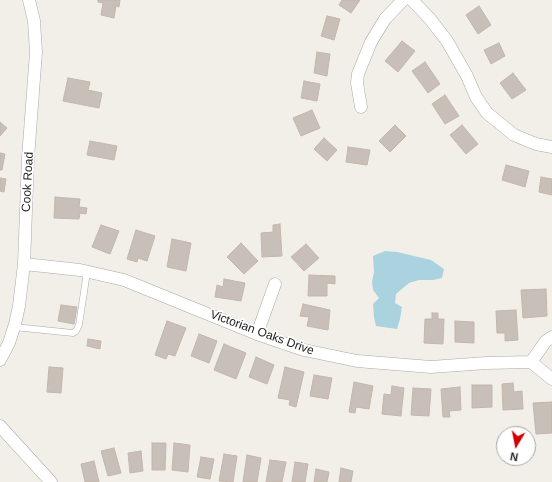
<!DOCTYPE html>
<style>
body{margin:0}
#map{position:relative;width:552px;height:482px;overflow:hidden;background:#f2efe9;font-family:Arial,sans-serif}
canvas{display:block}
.north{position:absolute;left:496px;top:426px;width:40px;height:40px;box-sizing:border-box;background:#fff;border:1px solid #a7a7a7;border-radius:50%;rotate:190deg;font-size:11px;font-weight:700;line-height:16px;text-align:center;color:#222}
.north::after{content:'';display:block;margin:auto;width:14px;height:18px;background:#d40000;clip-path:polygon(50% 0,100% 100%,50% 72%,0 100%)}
</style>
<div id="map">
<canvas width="552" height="482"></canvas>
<div class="north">N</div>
</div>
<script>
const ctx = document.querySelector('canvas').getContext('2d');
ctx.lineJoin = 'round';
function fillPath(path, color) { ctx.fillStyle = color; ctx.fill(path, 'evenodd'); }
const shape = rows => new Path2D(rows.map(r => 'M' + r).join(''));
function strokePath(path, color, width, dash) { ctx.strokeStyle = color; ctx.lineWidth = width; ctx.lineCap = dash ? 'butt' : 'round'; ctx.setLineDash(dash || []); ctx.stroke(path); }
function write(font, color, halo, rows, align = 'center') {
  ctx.font = font + ' Arial,sans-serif'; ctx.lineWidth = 3.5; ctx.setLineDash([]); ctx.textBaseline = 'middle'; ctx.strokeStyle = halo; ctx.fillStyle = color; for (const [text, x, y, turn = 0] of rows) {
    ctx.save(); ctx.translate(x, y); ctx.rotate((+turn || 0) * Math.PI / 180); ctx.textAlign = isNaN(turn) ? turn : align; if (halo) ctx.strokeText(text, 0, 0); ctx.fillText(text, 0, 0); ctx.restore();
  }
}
const water = shape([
 [385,251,397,252,431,260,444,269,442,278,433,280,419,280,409,283,396,294,395,303,402,307,400,319,397,329,376,326,374,317,373,304,379,298,373,290,372,282,374,272,373,256]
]);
const building = shape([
 [98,0,120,0,119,7,116,6,114,18,101,15,103,3,98,2,98,0],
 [342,0,360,0,351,13,339,5,342,0],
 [479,6,491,25,478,34,466,15,479,6],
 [327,16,340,19,334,40,321,36,327,16],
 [402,41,415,51,398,72,385,61,402,41],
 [499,43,505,56,491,64,484,50,499,43],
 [317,52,330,54,327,76,314,73,317,52],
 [425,62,440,84,428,93,412,71,425,62],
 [513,73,526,90,512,99,500,83,513,73],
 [68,78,90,82,88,90,102,93,99,108,63,101,68,78],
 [304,81,320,84,317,101,301,98,304,81],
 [445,95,459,116,445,124,432,104,445,95],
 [312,110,320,128,301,136,293,118,312,110],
 [0,122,7,128,0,136,0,122],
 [395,125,406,136,390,152,379,141,395,125],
 [462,125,478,144,466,154,450,135,462,125],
 [324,138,337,150,327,161,314,149,324,138],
 [90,141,117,146,114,160,87,155,90,141],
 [348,147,370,150,367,165,346,162,348,147],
 [0,153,5,154,2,170,0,170,0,153],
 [506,165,529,171,525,187,502,180,506,165],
 [541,177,552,179,552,195,539,192,541,177],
 [0,178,6,179,4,192,0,191,0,178],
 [55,197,80,199,79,207,87,208,86,214,80,213,79,219,54,218,55,197],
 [280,224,282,256,262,257,261,233,273,232,273,225,280,224],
 [101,225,119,231,110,254,92,247,101,225],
 [136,230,155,236,147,261,138,258,137,262,127,259,136,230],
 [172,239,191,243,186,271,167,267,172,239],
 [241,243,258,261,244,274,227,257,241,243],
 [306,244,319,258,304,271,291,257,306,244],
 [309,275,335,276,335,284,327,283,327,296,308,296,309,275],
 [224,279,245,283,241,301,215,297,217,285,223,287,224,279],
 [546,289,547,316,523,318,521,290,546,289],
 [303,304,330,310,328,330,307,326,309,317,300,316,303,304],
 [61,305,77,307,74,324,58,321,61,305],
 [516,310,518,340,505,341,505,333,497,333,496,311,516,310],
 [432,313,438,313,438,319,444,319,443,344,424,343,425,319,432,319,432,313],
 [167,321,186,328,175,356,168,354,166,359,155,355,167,321],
 [455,321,474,322,474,343,455,342,455,321],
 [199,334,217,341,209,363,191,356,199,334],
 [88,339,101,341,100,349,87,346,88,339],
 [224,344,246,353,236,379,214,370,224,344],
 [256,357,274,365,267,384,249,377,256,357],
 [49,367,63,368,61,393,47,392,49,367],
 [285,367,304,372,296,407,289,405,290,400,278,398,285,367],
 [314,375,332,378,328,399,310,396,314,375],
 [354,382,373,386,369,409,356,407,355,413,349,412,354,382],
 [513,383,514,392,522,391,523,409,503,410,502,384,513,383],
 [472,385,492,385,492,407,472,408,472,385],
 [392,386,404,388,401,416,382,414,384,394,391,395,392,386],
 [460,387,461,410,449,411,450,417,443,417,441,389,460,387],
 [413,388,431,389,429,416,411,415,413,388],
 [552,402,552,433,536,434,533,403,552,402],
 [152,443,166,443,165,470,152,470,152,443],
 [174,443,190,445,188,472,172,470,174,443],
 [114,448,121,473,108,476,101,451,114,448],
 [141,451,143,471,130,473,128,453,141,451],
 [224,454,237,456,233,482,219,481,224,454],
 [247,455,261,458,257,482,243,482,247,455],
 [201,457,214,459,210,479,197,477,201,457],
 [270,460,286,462,282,482,266,482,270,460],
 [94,461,99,482,85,482,81,464,94,461],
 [295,462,308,464,305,482,292,482,295,462],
 [341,468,353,471,351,482,339,482,341,468],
 [316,469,329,472,327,482,314,482,316,469]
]);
const service = shape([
 [14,327,73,333,76,331,79,325,87,272]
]);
const minor = shape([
 [412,0,430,19,447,41,467,76,476,97,487,113,514,135,536,144,552,147],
 [361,107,357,83,358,74,371,42,385,19,403,0],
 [24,264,80,270,124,280,257,334,304,350,357,361,431,367,486,363,531,362,552,379],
 [257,334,275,284],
 [0,360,9,343,15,324,19,306,24,264,28,158,36,52,34,21,29,0],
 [531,362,546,341,552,337],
 [0,426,51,482]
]);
const streetNames = [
 ["Cook Road",28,182,-87],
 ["Victorian Oaks Drive",262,333,20]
];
fillPath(water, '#aad3df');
fillPath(building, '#c7bfb8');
strokePath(building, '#c4b6ab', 1);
strokePath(service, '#a9a9a9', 7);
strokePath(minor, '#a9a9a9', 13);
strokePath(service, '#fff', 6);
strokePath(minor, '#fff', 12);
write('12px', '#222', '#fff', streetNames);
</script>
